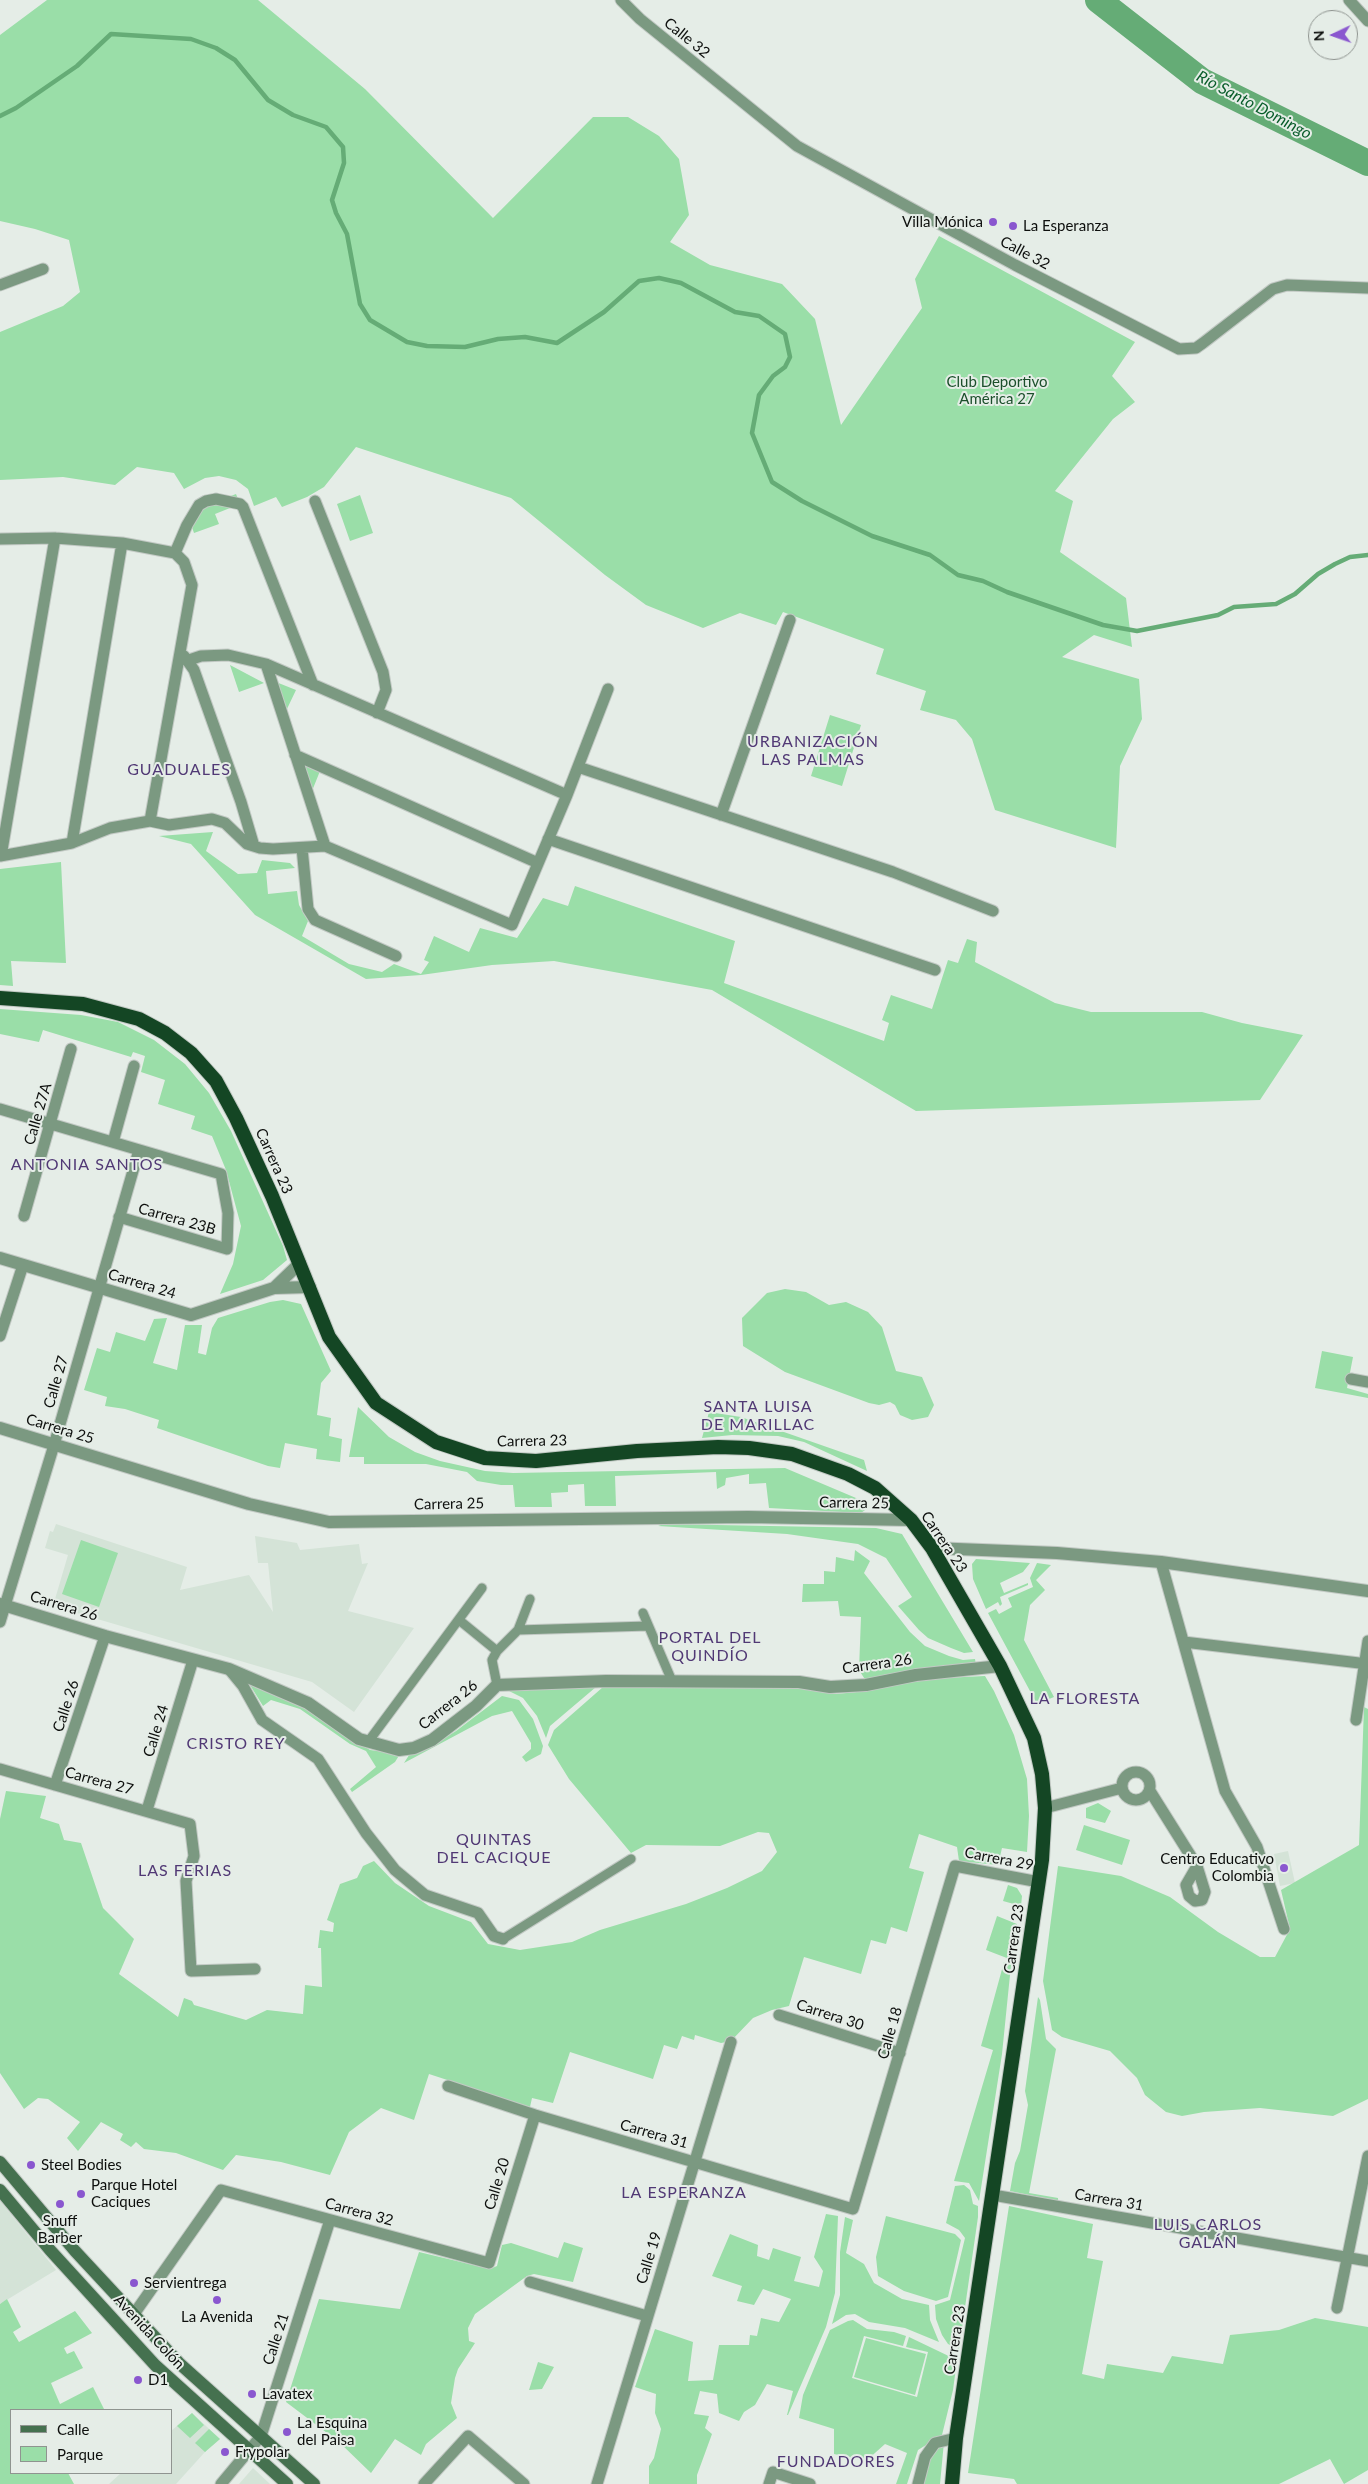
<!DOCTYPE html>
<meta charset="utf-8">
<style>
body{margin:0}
#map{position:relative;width:1368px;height:2484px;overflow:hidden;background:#e5ede7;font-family:Lato,sans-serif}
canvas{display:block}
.legend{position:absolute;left:10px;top:2409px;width:162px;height:65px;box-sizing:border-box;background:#e5ede7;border:1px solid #8f9490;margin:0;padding:6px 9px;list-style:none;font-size:15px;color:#0d0f0d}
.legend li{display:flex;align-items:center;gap:10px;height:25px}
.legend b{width:25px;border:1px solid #8f9490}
.north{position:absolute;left:1308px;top:10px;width:50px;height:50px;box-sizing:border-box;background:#e5ede7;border:1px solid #8f9490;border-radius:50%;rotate:267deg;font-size:14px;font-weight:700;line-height:20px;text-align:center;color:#0d0f0d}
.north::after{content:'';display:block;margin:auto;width:18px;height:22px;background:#8a57cf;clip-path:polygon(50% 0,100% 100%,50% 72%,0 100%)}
</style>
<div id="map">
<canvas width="1368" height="2484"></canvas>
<ul class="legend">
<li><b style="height:6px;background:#45714f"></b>Calle</li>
<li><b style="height:14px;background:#9adea8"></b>Parque</li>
</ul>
<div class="north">N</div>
</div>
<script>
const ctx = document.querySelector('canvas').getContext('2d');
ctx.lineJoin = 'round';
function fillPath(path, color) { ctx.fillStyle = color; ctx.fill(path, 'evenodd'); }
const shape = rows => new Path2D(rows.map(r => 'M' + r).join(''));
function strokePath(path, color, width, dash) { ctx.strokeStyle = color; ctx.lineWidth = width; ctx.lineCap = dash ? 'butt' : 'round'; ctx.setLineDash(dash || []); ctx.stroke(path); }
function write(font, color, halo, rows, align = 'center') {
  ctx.font = font + ' Lato,sans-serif'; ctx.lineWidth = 4; ctx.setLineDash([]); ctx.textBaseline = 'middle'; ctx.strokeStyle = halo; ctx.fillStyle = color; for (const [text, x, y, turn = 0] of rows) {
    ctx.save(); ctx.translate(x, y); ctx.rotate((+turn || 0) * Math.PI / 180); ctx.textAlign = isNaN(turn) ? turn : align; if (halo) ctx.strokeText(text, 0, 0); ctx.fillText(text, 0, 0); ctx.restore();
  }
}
const built = shape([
 [56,1524,187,1567,180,1590,249,1575,273,1612,268,1563,258,1563,255,1536,297,1543,300,1550,359,1544,362,1564,368,1563,348,1611,414,1628,354,1712,312,1682,53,1606,68,1555,45,1548,50,1531,53,1532],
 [1288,1851,1295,1883,1280,1886,1274,1854],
 [0,2201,56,2270,0,2304],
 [192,2413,220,2439,205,2452,176,2484,109,2484,121,2473,171,2473,171,2431],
 [253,2468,270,2484,239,2484]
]);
const green = shape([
 [47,0,258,0,365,89,493,218,593,117,628,117,659,136,679,159,689,215,670,242,710,265,782,284,815,319,841,425,922,308,915,279,939,236,1135,342,1112,376,1135,402,1113,419,1055,491,1073,501,1060,552,1126,598,1132,647,1094,635,1062,657,1139,679,1142,719,1120,766,1116,848,995,810,972,739,956,720,920,710,926,691,876,674,884,649,783,612,776,625,740,613,703,628,646,605,605,575,511,498,356,447,324,487,307,497,282,507,276,497,254,506,248,489,236,480,219,476,205,478,184,489,174,473,137,467,115,485,63,477,0,480,0,332,63,306,80,292,69,240,35,229,0,221,0,35],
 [236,494,240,504,215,514,219,524,194,533,187,513],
 [360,495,373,533,350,541,337,504],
 [230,665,264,683,239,692],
 [276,682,296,690,286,711],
 [830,715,861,725,842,786,811,776],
 [303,764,320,771,312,791],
 [213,832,206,851,238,874,257,873,262,860,290,863,295,868,266,871,268,894,297,891,299,905,308,921,302,936,349,964,382,972,394,964,421,974,429,962,424,960,434,936,469,952,480,928,517,938,543,898,568,906,575,886,735,941,724,983,884,1041,889,1023,882,1020,891,995,932,1009,948,960,958,963,967,939,977,942,975,962,1055,1003,1091,1012,1202,1012,1242,1023,1303,1035,1260,1100,916,1111,712,990,554,961,492,965,421,975,366,979,255,915,191,844,159,836],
 [61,862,66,963,11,961,13,986,0,985,0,869],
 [0,1009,81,1015,118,1022,154,1040,185,1064,209,1093,231,1131,283,1246,287,1260,263,1280,220,1294,233,1264,241,1226,226,1170,212,1136,191,1129,195,1116,158,1104,165,1080,141,1072,145,1056,133,1052,131,1057,43,1030,39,1042,0,1034],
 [785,1289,806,1292,829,1305,846,1302,868,1312,882,1327,896,1371,922,1377,934,1405,928,1417,912,1420,900,1415,895,1405,890,1402,879,1405,869,1403,785,1372,743,1346,742,1318,767,1293],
 [283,1300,301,1304,331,1371,321,1383,317,1415,331,1418,329,1436,342,1439,340,1462,316,1459,317,1449,285,1443,280,1468,268,1466,157,1428,159,1420,125,1409,105,1406,107,1397,84,1390,97,1348,110,1352,116,1332,145,1341,154,1319,167,1318,153,1363,177,1370,185,1325,202,1325,198,1353,206,1355,212,1328,218,1318,270,1302],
 [1322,1351,1353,1357,1347,1388,1368,1394,1368,1398,1315,1388],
 [358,1407,389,1437,415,1452,440,1461,485,1471,513,1473,785,1468,856,1498,863,1503,865,1510,861,1513,769,1508,766,1483,749,1484,749,1474,726,1478,725,1485,717,1489,716,1472,615,1476,616,1506,585,1506,584,1484,568,1485,568,1492,551,1493,552,1507,515,1507,513,1485,501,1485,477,1481,467,1472,426,1464,364,1464,364,1457,349,1457],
 [709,1412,741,1417,864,1460,867,1471,804,1442,778,1436,732,1435,702,1438],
 [664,1524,876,1528,902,1534,973,1652,964,1653,951,1648,928,1638,919,1630,898,1606,912,1597,886,1558,858,1544,787,1534,658,1526],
 [81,1540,118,1553,99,1607,62,1594],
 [855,1550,870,1561,864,1573,910,1632,925,1646,949,1656,963,1660,975,1659,976,1665,921,1669,866,1681,859,1670,861,1617,840,1616,838,1601,802,1602,803,1584,824,1584,824,1571,835,1572,836,1557,854,1561],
 [976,1559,1030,1563,1023,1572,1000,1583,1004,1593,1028,1583,1028,1585,1000,1597,1002,1604,1000,1606,998,1602,986,1609,973,1579,972,1564],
 [1037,1563,1051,1565,1036,1580,1045,1590,1030,1605,1024,1640,1054,1697,1037,1704,988,1613,996,1609,999,1614,1012,1607,1008,1598,1033,1587,1030,1578],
 [985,1676,994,1691,1014,1735,1027,1779,1029,1816,1027,1852,1002,1848,998,1865,959,1861,957,1847,919,1834,909,1868,924,1872,907,1932,891,1927,886,1944,871,1940,861,1974,804,1957,789,2006,772,2010,753,2018,731,2041,721,2043,695,2035,694,2040,682,2036,677,2049,664,2045,653,2079,570,2052,553,2103,532,2098,530,2107,429,2074,414,2120,381,2108,349,2132,330,2175,281,2162,236,2155,223,2170,176,2153,144,2149,136,2142,131,2147,120,2140,123,2134,101,2122,78,2151,67,2138,80,2122,48,2099,38,2098,24,2109,0,2073,0,1819,6,1791,46,1796,40,1818,59,1824,64,1840,81,1843,103,1908,134,1939,119,1974,178,2017,184,1998,192,2001,194,2005,246,2020,267,2010,303,2014,305,1985,322,1987,321,1948,318,1948,320,1930,333,1932,334,1923,327,1920,340,1884,357,1878,363,1866,374,1861,395,1883,429,1906,471,1922,488,1944,520,1950,572,1942,600,1930,686,1904,727,1888,762,1871,777,1852,769,1833,758,1832,720,1846,646,1845,631,1853,569,1779,548,1745,554,1730,603,1687,798,1688,836,1694,867,1691,923,1679],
 [250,1685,301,1706,370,1750,400,1754,395,1762,352,1792,350,1789,376,1767,366,1751,350,1744,300,1709,271,1700,263,1706],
 [596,1687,550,1726,546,1738,537,1716,523,1698,509,1691],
 [502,1696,519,1700,533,1719,543,1746,541,1754,526,1762,522,1757,531,1749,531,1743,512,1711,492,1716,404,1763,411,1752,432,1746,456,1731],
 [1364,1707,1368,1709,1368,2099,1333,2116,1260,2108,1204,2112,1182,2116,1166,2112,1145,2095,1137,2078,1110,2051,1062,2037,1052,2030,1043,1981,1058,1866,1121,1876,1170,1897,1218,1932,1260,1957,1275,1957,1290,1929,1281,1890,1359,1845],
 [1098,1803,1111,1811,1105,1823,1086,1818,1086,1808],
 [1084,1825,1130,1840,1122,1865,1076,1850],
 [1008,1885,1017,1888,1022,1896,1021,1906,1003,1901],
 [997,1916,1017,1924,1012,1960,986,1950],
 [1004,1962,1011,1965,1002,2054,979,2201,969,2183,954,2181,993,2050,981,2046],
 [1038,1997,1040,2000,1046,2039,1056,2049,1029,2193,1058,2198,1058,2201,1010,2191,1015,2163,1020,2151,1028,2105,1025,2091],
 [964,2185,970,2190,973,2204,978,2206,978,2217,959,2349,948,2344,942,2335,936,2319,935,2305,950,2300,965,2238,959,2230,946,2223,955,2186],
 [1009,2206,1093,2224,1087,2258,1103,2261,1082,2374,1104,2379,1107,2364,1163,2373,1172,2356,1223,2364,1230,2335,1279,2330,1315,2318,1368,2327,1368,2470,1344,2484,1330,2459,1279,2484,1017,2484,1014,2479,968,2473],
 [826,2214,838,2216,835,2293,826,2327,788,2415,787,2415,793,2391,767,2384,755,2405,744,2412,739,2421,719,2413,717,2394,700,2391,694,2414,709,2416,705,2428,712,2434,697,2475,697,2484,649,2484,649,2466,654,2458,661,2429,655,2413,656,2394,635,2387,655,2329,693,2342,688,2381,713,2380,719,2345,749,2345,750,2335,757,2336,761,2318,779,2322,791,2299,763,2289,754,2305,737,2301,742,2286,712,2276,730,2234,758,2245,757,2256,769,2260,773,2248,801,2257,794,2281,819,2287,823,2271,814,2257],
 [886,2216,955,2234,961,2240,948,2297,936,2301,904,2291,878,2276,876,2257],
 [845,2217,853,2220,846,2253,864,2264,874,2283,902,2299,929,2305,930,2320,939,2342,905,2328,869,2322,855,2314,846,2315,832,2324,840,2295,840,2252],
 [564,2242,583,2248,573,2282,534,2274,527,2276,475,2314,468,2328,469,2341,475,2343,458,2369,455,2378,451,2403,457,2418,426,2444,421,2455,395,2439,371,2473,339,2442,286,2402,319,2299,400,2309,419,2252,490,2269,497,2266,502,2245,511,2243,558,2258],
 [7,2299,21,2327,13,2332,19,2342,75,2311,92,2333,64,2348,67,2354,74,2351,83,2368,51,2383,60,2404,93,2387,104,2409,11,2410,11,2473,68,2473,74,2484,0,2484,0,2304],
 [853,2320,867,2329,894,2332,906,2336,903,2346,864,2336,852,2378,917,2397,928,2352,906,2347,909,2337,957,2360,953,2390,942,2435,918,2450,907,2484,896,2484,907,2453,885,2444,866,2461,834,2454,834,2429,799,2418,803,2395,830,2330,848,2321],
 [866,2338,926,2354,915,2395,854,2377],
 [538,2362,554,2367,542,2389,529,2390],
 [192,2413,204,2425,190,2438,177,2426],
 [209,2429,220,2439,205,2452,195,2443],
 [944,2442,940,2484,919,2484,926,2457]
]);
const stream = shape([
 [0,116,16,108,77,66,111,34,191,39,216,48,235,60,268,100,293,115,326,127,343,147,344,163,332,200,336,213,347,234,360,304,370,320,407,342,427,346,465,347,498,339,525,337,557,343,604,312,639,281,659,278,681,283,735,312,759,316,785,334,790,357,785,367,773,376,759,395,752,433,772,482,802,501,872,536,930,555,958,575,983,581,1007,592,1103,625,1137,631,1218,615,1234,607,1276,604,1295,594,1318,574,1335,564,1350,557,1368,555]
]);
const river = shape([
 [1098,0,1202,81,1368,163]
]);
const pedestrian = shape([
 [643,1613,672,1681],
 [459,1620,497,1651],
 [518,1630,648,1626],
 [497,1685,492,1660,497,1651,518,1630,530,1599],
 [368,1742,482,1588],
 [503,1939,631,1859]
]);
const minor = shape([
 [621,0,640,19,797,146,1015,265,1179,349,1196,348,1203,343,1273,289,1287,285,1368,288],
 [1349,0,1368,21],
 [0,285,43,269],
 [315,501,383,672,386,690,377,713],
 [0,539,55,538,122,543,175,553,184,562,192,585,150,821],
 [175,553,187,525,199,505,206,501,216,499,240,504,243,507,313,685],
 [184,656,194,670,241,802,254,846],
 [189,660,201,656,228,655,266,664,567,795],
 [266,664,325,846],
 [295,755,538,863],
 [578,767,893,872,993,911],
 [721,815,790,620],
 [548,839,935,970],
 [72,843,122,543],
 [302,848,308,909,315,920,396,956],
 [0,856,72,843,110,828,150,821,169,825,212,819,225,823,247,844,260,848,273,849,325,846,512,925,567,795,608,689],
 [1,856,55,538],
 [0,1109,221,1174,228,1213,227,1249,119,1217],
 [113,1142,134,1066],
 [24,1216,71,1049],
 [0,1336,23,1265],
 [1351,1379,1368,1382],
 [1161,1562,1225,1791,1257,1847,1284,1929],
 [0,1622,54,1445,139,1150],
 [1184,1642,1368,1664],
 [229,1669,243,1686,262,1720,318,1759,366,1833,395,1870,425,1895,478,1913,494,1936,503,1939],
 [1356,1720,1368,1641],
 [0,1769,190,1824,194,1856,186,1881,191,1971,255,1969],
 '1122 1786a14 14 0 1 1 28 0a14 14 0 1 1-28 0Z',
 [55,1785,105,1636],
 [1150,1791,1197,1866,1205,1892,1202,1900,1195,1901,1189,1896,1186,1885,1197,1866],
 [1045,1808,1122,1788],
 [147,1810,193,1660],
 [779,2015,900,2053],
 [448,2086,535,2115,853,2209,955,1866,1039,1882],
 [993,2195,1368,2261],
 [530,2282,647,2316],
 [1337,2308,1368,2156],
 [134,2314,221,2190,489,2263,535,2115],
 [221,2484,261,2436,330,2220],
 [424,2484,468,2436,524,2484],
 [597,2484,731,2042],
 [769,2484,773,2472,810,2484],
 [918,2484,925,2457,935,2443,956,2438]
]);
const tertiary = shape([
 [0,1258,191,1315,274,1288,310,1287],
 [274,1288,300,1263],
 [0,1428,249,1504,329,1522,748,1517,911,1520],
 [932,1548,1057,1553,1161,1562,1368,1591],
 [0,1604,105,1636,229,1669,308,1703,359,1739,399,1750,414,1748,432,1740,476,1706,497,1685,606,1681,799,1682,830,1687,866,1685,916,1675,1000,1666]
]);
const secondary = shape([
 [0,2162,75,2251,180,2364,314,2484],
 [0,2190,50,2250,155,2365,287,2484]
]);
const trunk = shape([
 [0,998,83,1004,139,1019,165,1033,191,1053,216,1081,236,1118,272,1196,329,1337,376,1403,436,1442,485,1458,536,1461,637,1451,718,1447,749,1448,792,1454,848,1474,875,1488,911,1520,932,1548,1000,1666,1034,1738,1042,1774,1045,1808,1042,1860,956,2438,952,2484]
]);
const markers = [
 [993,222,5,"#8a57cf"],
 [1013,226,5,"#8a57cf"],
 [1284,1868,5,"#8a57cf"],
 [31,2165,5,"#8a57cf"],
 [81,2194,5,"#8a57cf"],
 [60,2204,5,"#8a57cf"],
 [134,2283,5,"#8a57cf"],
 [217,2300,5,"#8a57cf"],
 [138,2380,5,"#8a57cf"],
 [252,2394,5,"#8a57cf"],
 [287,2432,5,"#8a57cf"],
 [225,2452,5,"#8a57cf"]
];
const streetNames = [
 ["Calle 32",687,38,39],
 ["Calle 32",1025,253,28],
 ["Calle 27A",38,1114,-74],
 ["Carrera 23",274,1161,66],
 ["Carrera 23B",177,1219,16],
 ["Carrera 24",142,1284,17],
 ["Calle 27",56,1382,-74],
 ["Carrera 25",60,1429,17],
 ["Carrera 23",532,1441,-1],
 ["Carrera 25",854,1503,1],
 ["Carrera 25",449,1504,-1],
 ["Carrera 23",944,1542,56],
 ["Carrera 26",64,1606,17],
 ["Carrera 26",877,1664,-8],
 ["Carrera 26",448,1705,-38],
 ["Calle 26",66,1706,-72],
 ["Calle 24",156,1731,-73],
 ["Carrera 27",99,1781,15],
 ["Carrera 29",999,1859,11],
 ["Carrera 23",1014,1939,-82],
 ["Carrera 30",830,2015,18],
 ["Calle 18",890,2033,-74],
 ["Carrera 31",654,2134,16],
 ["Calle 20",497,2184,-73],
 ["Carrera 31",1109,2200,10],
 ["Carrera 32",359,2212,15],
 ["Calle 19",649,2258,-73],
 ["Avenida Colón",149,2332,47],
 ["Calle 21",276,2339,-72],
 ["Carrera 23",955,2340,-81]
];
const poiNames = [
 ["Villa Mónica",983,222,"right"],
 ["La Esperanza",1023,226],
 ["Centro Educativo",1274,1859,"right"],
 ["Colombia",1274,1876,"right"],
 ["Steel Bodies",41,2165],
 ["Parque Hotel",91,2185],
 ["Caciques",91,2202],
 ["Snuff",60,2221,"center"],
 ["Barber",60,2238,"center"],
 ["Servientrega",144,2283],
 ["La Avenida",217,2317,"center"],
 ["D1",148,2380],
 ["Lavatex",262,2394],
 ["La Esquina",297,2423],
 ["del Paisa",297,2440],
 ["Frypolar",235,2452]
];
const parkNames = [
 ["Club Deportivo",997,382],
 ["América 27",997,399]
];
const waterNames = [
 ["Río Santo Domingo",1254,105,28]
];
const neighbourhoodNames = [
 ["URBANIZACIÓN",813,742],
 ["LAS PALMAS",813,760],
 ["GUADUALES",179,770],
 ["ANTONIA SANTOS",87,1165],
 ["SANTA LUISA",758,1407],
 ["DE MARILLAC",758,1425],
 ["PORTAL DEL",710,1638],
 ["QUINDÍO",710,1656],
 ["LA FLORESTA",1085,1699],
 ["CRISTO REY",236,1744],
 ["QUINTAS",494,1840],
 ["DEL CACIQUE",494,1858],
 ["LAS FERIAS",185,1871],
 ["LA ESPERANZA",684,2193],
 ["LUIS CARLOS",1208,2225],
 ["GALÁN",1208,2243],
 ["FUNDADORES",836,2462]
];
fillPath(built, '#d4e3d7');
fillPath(green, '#9adea8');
strokePath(stream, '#65ac76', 4.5);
strokePath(river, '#65ac76', 26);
strokePath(pedestrian, '#c2c9c4', 11);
strokePath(minor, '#c2c9c4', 13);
strokePath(tertiary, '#c2c9c4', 14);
strokePath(secondary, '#c2c9c4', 14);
strokePath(trunk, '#c2c9c4', 16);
strokePath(pedestrian, '#7b9981', 9);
strokePath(minor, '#7b9981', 11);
strokePath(tertiary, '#7b9981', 12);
strokePath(secondary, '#45714f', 12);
strokePath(trunk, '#144624', 14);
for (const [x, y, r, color] of markers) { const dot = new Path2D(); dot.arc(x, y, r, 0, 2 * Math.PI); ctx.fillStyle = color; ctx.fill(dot); strokePath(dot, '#e5ede7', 2); }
write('15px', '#0d0f0d', '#e5ede7', streetNames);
write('15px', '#0d0f0d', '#e5ede7', poiNames, 'left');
write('15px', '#1b4f2b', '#e5ede7', parkNames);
write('italic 16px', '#095d2b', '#e5ede7', waterNames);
ctx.letterSpacing = '1px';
write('16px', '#513975', '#e5ede7', neighbourhoodNames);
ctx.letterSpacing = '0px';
</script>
